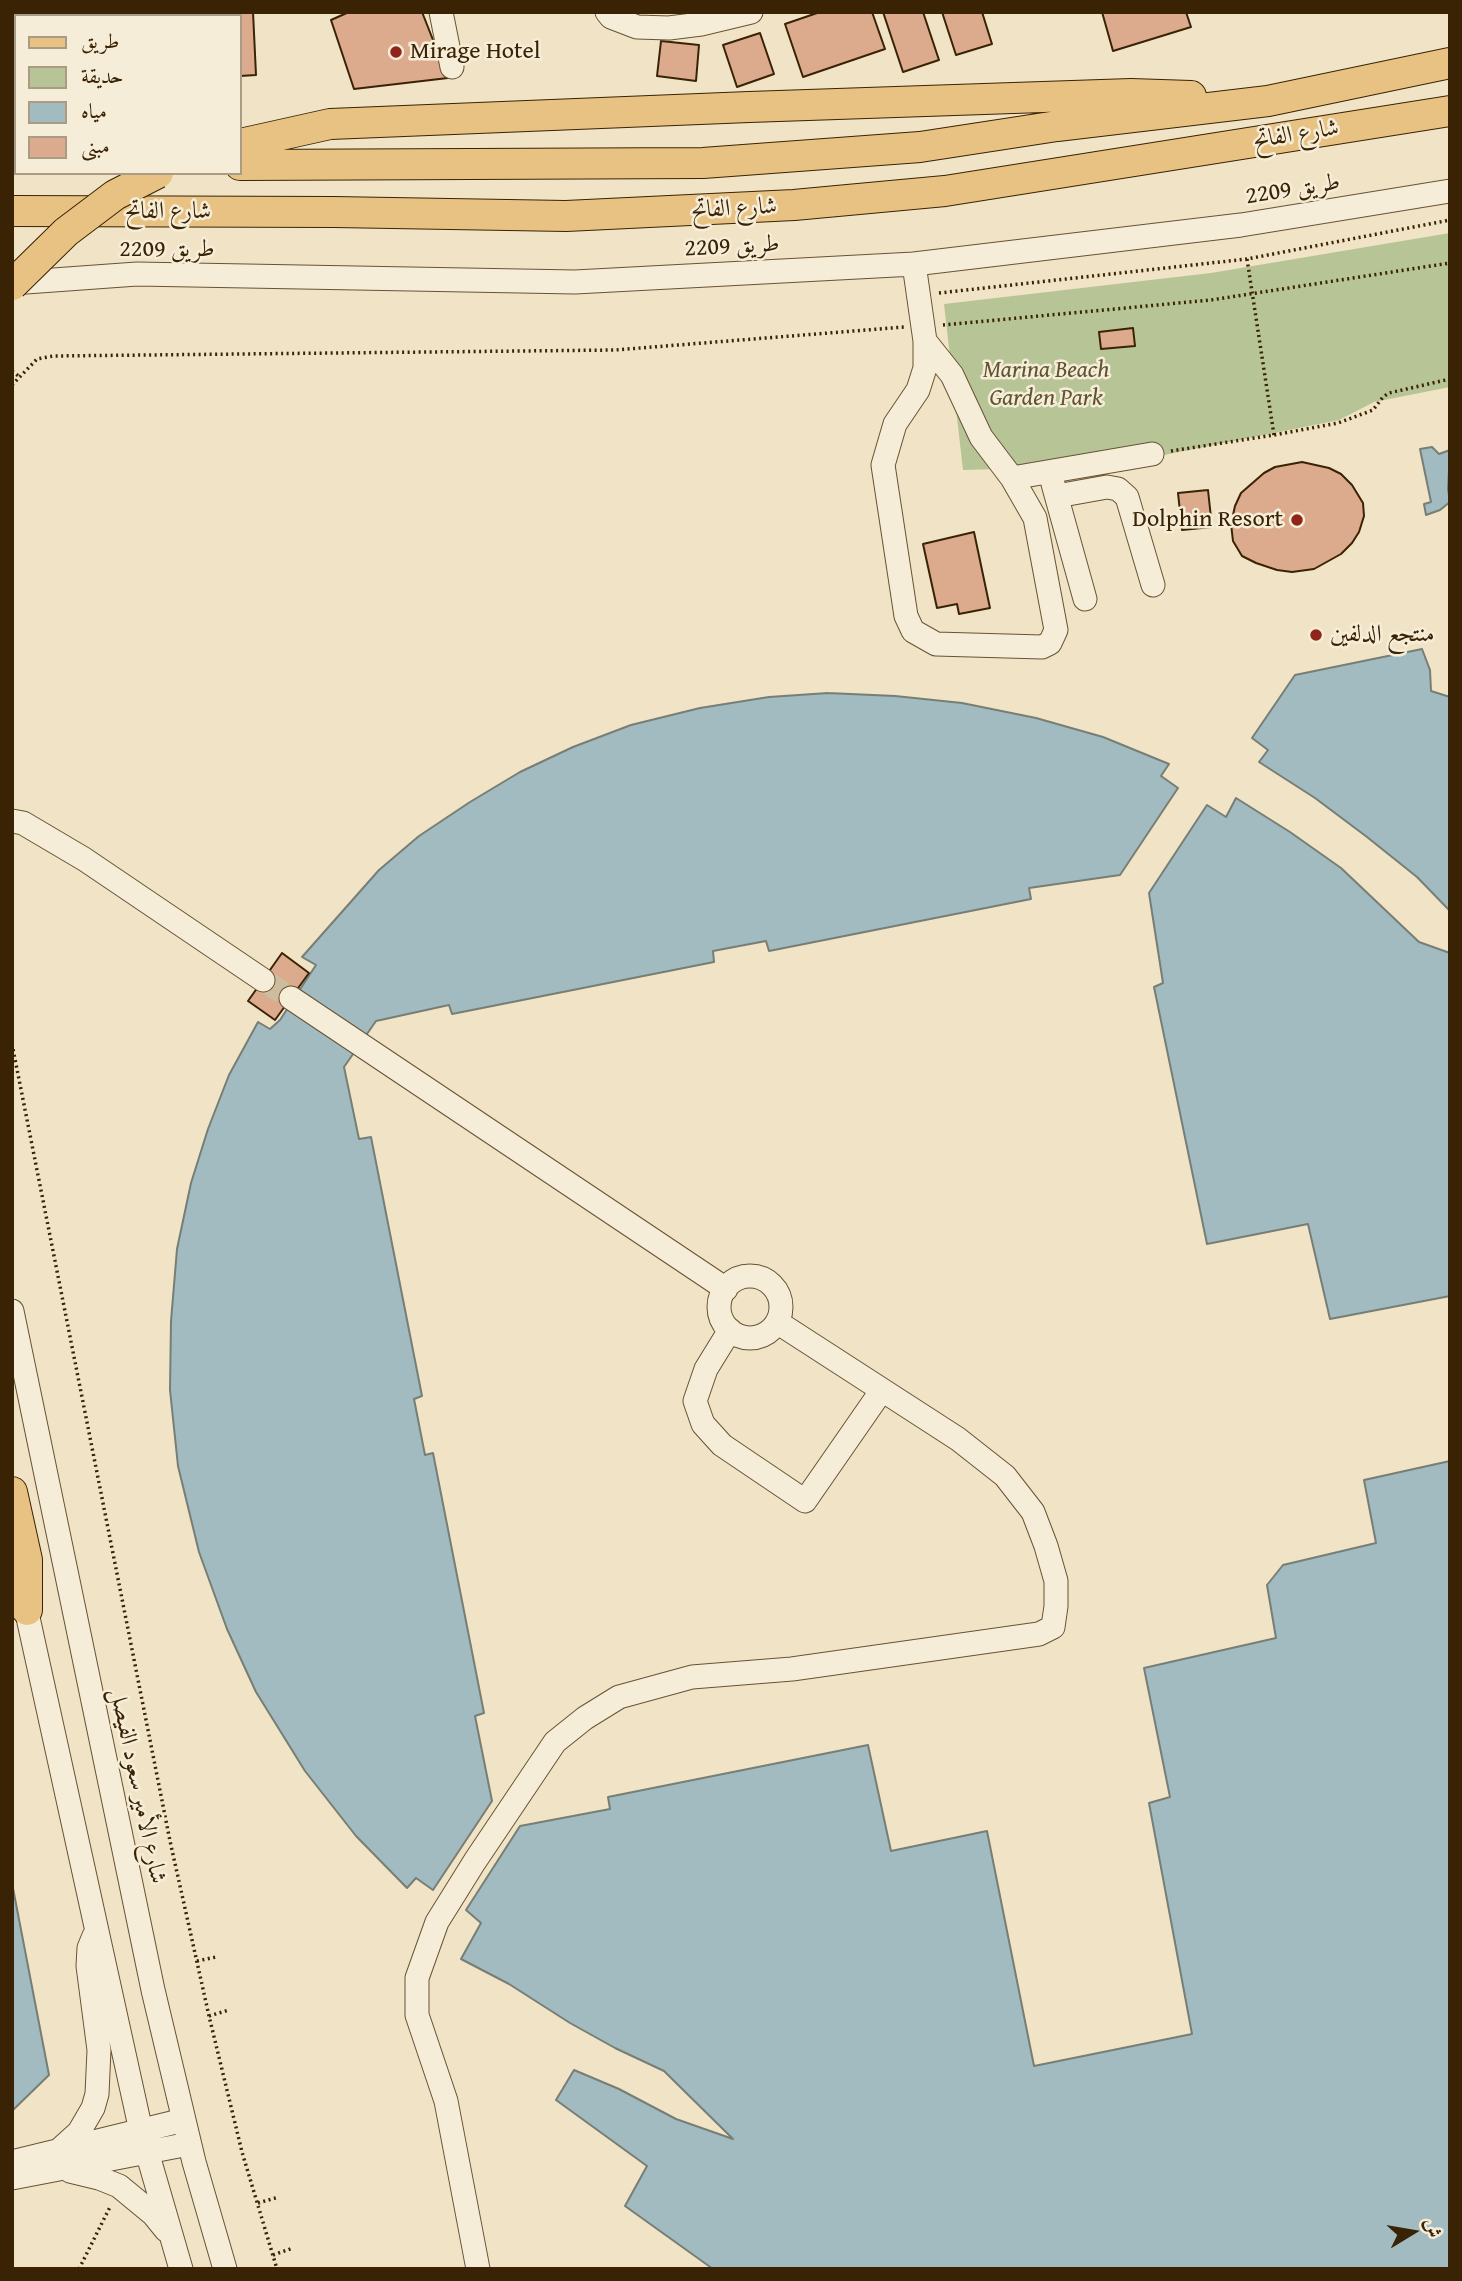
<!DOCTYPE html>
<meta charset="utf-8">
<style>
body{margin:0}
#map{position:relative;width:1462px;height:2281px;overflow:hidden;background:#f1e3c5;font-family:"Gentium Book Plus",Amiri,serif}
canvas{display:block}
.frame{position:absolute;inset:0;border:14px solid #392304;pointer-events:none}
.legend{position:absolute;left:14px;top:14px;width:228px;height:161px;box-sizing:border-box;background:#f6edd9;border:2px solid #aa9c84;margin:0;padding:9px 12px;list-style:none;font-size:21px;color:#392304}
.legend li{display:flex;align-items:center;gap:14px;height:35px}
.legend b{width:35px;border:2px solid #aa9c84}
.north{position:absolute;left:1378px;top:2197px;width:70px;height:70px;-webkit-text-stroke:5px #f6edd9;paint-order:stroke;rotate:79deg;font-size:19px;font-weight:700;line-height:28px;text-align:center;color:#392304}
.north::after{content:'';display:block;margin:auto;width:24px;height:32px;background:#392304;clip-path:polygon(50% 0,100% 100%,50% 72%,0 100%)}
</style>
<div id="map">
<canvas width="1462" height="2281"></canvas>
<div class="frame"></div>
<ul class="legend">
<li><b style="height:9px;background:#e8c282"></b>طريق</li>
<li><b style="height:19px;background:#b7c496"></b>حديقة</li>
<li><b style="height:19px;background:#a1bbc0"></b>مياه</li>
<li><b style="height:19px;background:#dcaa8c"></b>مبنى</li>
</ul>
<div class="north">ش</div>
</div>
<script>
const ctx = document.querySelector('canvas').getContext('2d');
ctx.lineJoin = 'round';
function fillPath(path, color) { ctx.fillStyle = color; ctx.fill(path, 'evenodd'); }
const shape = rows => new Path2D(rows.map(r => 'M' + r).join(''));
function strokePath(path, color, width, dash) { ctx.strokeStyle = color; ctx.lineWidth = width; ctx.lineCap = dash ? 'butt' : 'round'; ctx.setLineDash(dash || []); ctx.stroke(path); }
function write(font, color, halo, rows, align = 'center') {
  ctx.font = font + ' "Gentium Book Plus",Amiri,serif'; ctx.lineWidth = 5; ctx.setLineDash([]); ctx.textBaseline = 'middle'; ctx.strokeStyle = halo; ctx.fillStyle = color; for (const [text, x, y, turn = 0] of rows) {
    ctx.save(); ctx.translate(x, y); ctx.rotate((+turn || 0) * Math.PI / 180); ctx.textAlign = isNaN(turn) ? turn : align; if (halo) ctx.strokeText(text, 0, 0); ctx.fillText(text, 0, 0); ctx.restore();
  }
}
const green = shape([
 [1450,233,1450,387,1374,402,1339,420,1004,487,1000,469,963,470,944,304,1211,273]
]);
const water = shape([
 [1432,447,1439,454,1450,450,1448,489,1450,502,1440,510,1426,515,1424,504,1431,502,1420,449,1432,447],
 [1422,649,1430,670,1431,691,1450,697,1450,911,1417,877,1367,837,1315,798,1259,762,1268,750,1252,738,1295,675,1422,649],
 [828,693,895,696,962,703,1036,718,1103,737,1169,764,1161,776,1178,788,1120,875,1029,888,1031,899,769,951,766,941,713,951,714,962,452,1014,449,1005,376,1021,344,1067,359,1139,371,1137,422,1396,414,1399,425,1455,433,1453,484,1713,475,1716,492,1801,433,1890,416,1878,407,1888,356,1836,305,1771,256,1692,227,1629,199,1552,178,1466,170,1390,171,1321,177,1249,191,1183,208,1129,229,1075,258,1022,270,1029,280,1020,316,965,302,957,379,870,419,836,470,802,520,772,573,747,631,725,700,708,769,697,828,693],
 [1236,798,1290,832,1341,868,1419,942,1450,953,1450,1296,1330,1319,1308,1224,1207,1244,1154,987,1163,983,1149,893,1207,805,1226,817,1236,798],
 [1450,1461,1450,2269,713,2269,625,2206,647,2166,556,2100,574,2070,619,2089,676,2119,733,2139,664,2071,615,2048,570,2023,509,1984,461,1959,481,1923,466,1910,520,1826,610,1809,608,1797,868,1745,891,1851,987,1831,1034,2066,1192,2034,1149,1803,1170,1797,1144,1668,1276,1638,1267,1585,1283,1565,1376,1543,1364,1480,1450,1461],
 [12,1883,49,2075,12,2111,12,1883]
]);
const building = shape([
 [153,12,200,12,200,16,153,16,153,12],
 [212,12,253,12,256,75,240,76,240,16,213,16,212,12],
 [349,12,422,12,448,78,354,89,331,20,349,12],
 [820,12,872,12,885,49,803,77,785,24,820,12],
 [883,12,923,12,939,60,903,72,883,12],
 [942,12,982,12,992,44,956,55,942,12],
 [1102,12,1186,12,1191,27,1113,51,1102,12],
 [760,33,774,74,737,87,723,45,760,33],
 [661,41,699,45,696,81,657,76,661,41],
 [1133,328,1135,346,1101,349,1099,332,1133,328],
 [1302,462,1329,468,1341,474,1352,485,1363,503,1364,516,1359,532,1352,543,1341,554,1314,569,1292,572,1277,570,1256,563,1242,556,1233,541,1231,524,1235,506,1241,493,1264,473,1275,467,1302,462],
 [1208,490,1212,527,1182,530,1178,493,1208,490],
 [974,532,990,608,959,614,957,604,937,608,923,544,974,532],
 [282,953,309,973,275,1020,248,1001,282,953]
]);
const minorTunnel = shape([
 [263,980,291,998]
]);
const path = shape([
 [1247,259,1274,435],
 [939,293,1247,259,1450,220],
 [943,325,1211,300,1450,263],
 [12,371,20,377],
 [12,385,37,359,53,356,615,350,904,327],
 [1171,451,1274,435,1338,423,1373,410,1383,397,1389,393,1450,379],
 [12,1044,170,1841,209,2016,242,2152,277,2269],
 [197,1961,216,1957],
 [209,2016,229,2010],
 [258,2203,279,2197],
 [273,2255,293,2248],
 [79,2269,111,2205]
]);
const minor = shape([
 [441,12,452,67],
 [607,12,611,17,637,27,669,28,701,24,751,12],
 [914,264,925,341,925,368,918,390,895,424,883,465,906,616,913,631,936,644,1042,647,1050,643,1056,630,1035,518,1012,478,981,437,952,375,925,341],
 [12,283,137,274,575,282,914,264,1241,225,1450,191],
 [1012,478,1152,454],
 [1053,484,1085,599],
 [1057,496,1107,487,1118,489,1127,497,1153,585],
 [12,821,23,823,84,859,263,980],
 [291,998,726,1289],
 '719 1307a31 31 0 1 1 62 0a31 31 0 1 1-62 0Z',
 [12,1311,153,1990,194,2162,225,2269],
 [730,1330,706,1369,695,1401,703,1424,722,1445,805,1501,882,1390],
 [23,1595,141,2131,181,2269],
 [58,2151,79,2132,93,2108,97,2094,99,2050,88,1966,89,1948,94,1936],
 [12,2162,184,2120],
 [70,2171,99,2178,119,2186,153,2214,166,2230],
 [12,2178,189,2144],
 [478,2269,446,2101,417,2015,417,1978,437,1922,475,1861,555,1742,585,1718,619,1697,692,1677,792,1669,1039,1634,1053,1627,1056,1606,1056,1581,1046,1546,1033,1512,1005,1476,958,1439,777,1322]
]);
const major = shape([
 [240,144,330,124,749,107,1131,94,1191,96],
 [12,145,16,146],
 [240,165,703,163,920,147,1057,126,1268,101,1450,63],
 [12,211,334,212,566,216,794,205,945,191,1450,111],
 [12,1492,27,1560,27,1610]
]);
const majorBridge = shape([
 [12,285,66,232,115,195,158,173]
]);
const markers = [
 [396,52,7,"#8f2418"],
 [1297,520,7,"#8f2418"],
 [1316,635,7,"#8f2418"]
];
const poiNames = [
 ["Mirage Hotel",410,52],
 ["Dolphin Resort",1283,520,"right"],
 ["منتجع الدلفين",1330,635]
];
const streetNames = [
 ["شارع الفاتح",1296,135,-9],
 ["طريق 2209",1293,190,-9],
 ["شارع الفاتح",734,209,-3],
 ["شارع الفاتح",168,212],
 ["طريق 2209",732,247,-3],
 ["طريق 2209",167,250],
 ["شارع الأمير سعود الفيصل",137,1786,78]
];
const parkNames = [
 ["Marina Beach",1046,371],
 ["Garden Park",1046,399]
];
fillPath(green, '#b7c496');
fillPath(water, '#a1bbc0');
strokePath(water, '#777e75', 2);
fillPath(building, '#dcaa8c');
strokePath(building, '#392304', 2);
strokePath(minorTunnel, '#ccbd9e', 23, [23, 11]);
strokePath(minor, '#675334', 25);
strokePath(major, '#392304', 32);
strokePath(path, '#392304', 3.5, [2, 3.5]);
strokePath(minor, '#f6edd9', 23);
strokePath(major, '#e8c282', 30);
strokePath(majorBridge, '#392304', 32, []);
strokePath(majorBridge, '#e8c282', 30);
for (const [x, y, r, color] of markers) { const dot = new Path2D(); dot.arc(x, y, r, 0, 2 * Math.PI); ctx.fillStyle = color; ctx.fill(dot); strokePath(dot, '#f6edd9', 2.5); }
write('24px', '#392304', '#f6edd9', poiNames, 'left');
write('24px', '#392304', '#f6edd9', streetNames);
write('italic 24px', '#5f5330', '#f6edd9', parkNames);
</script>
